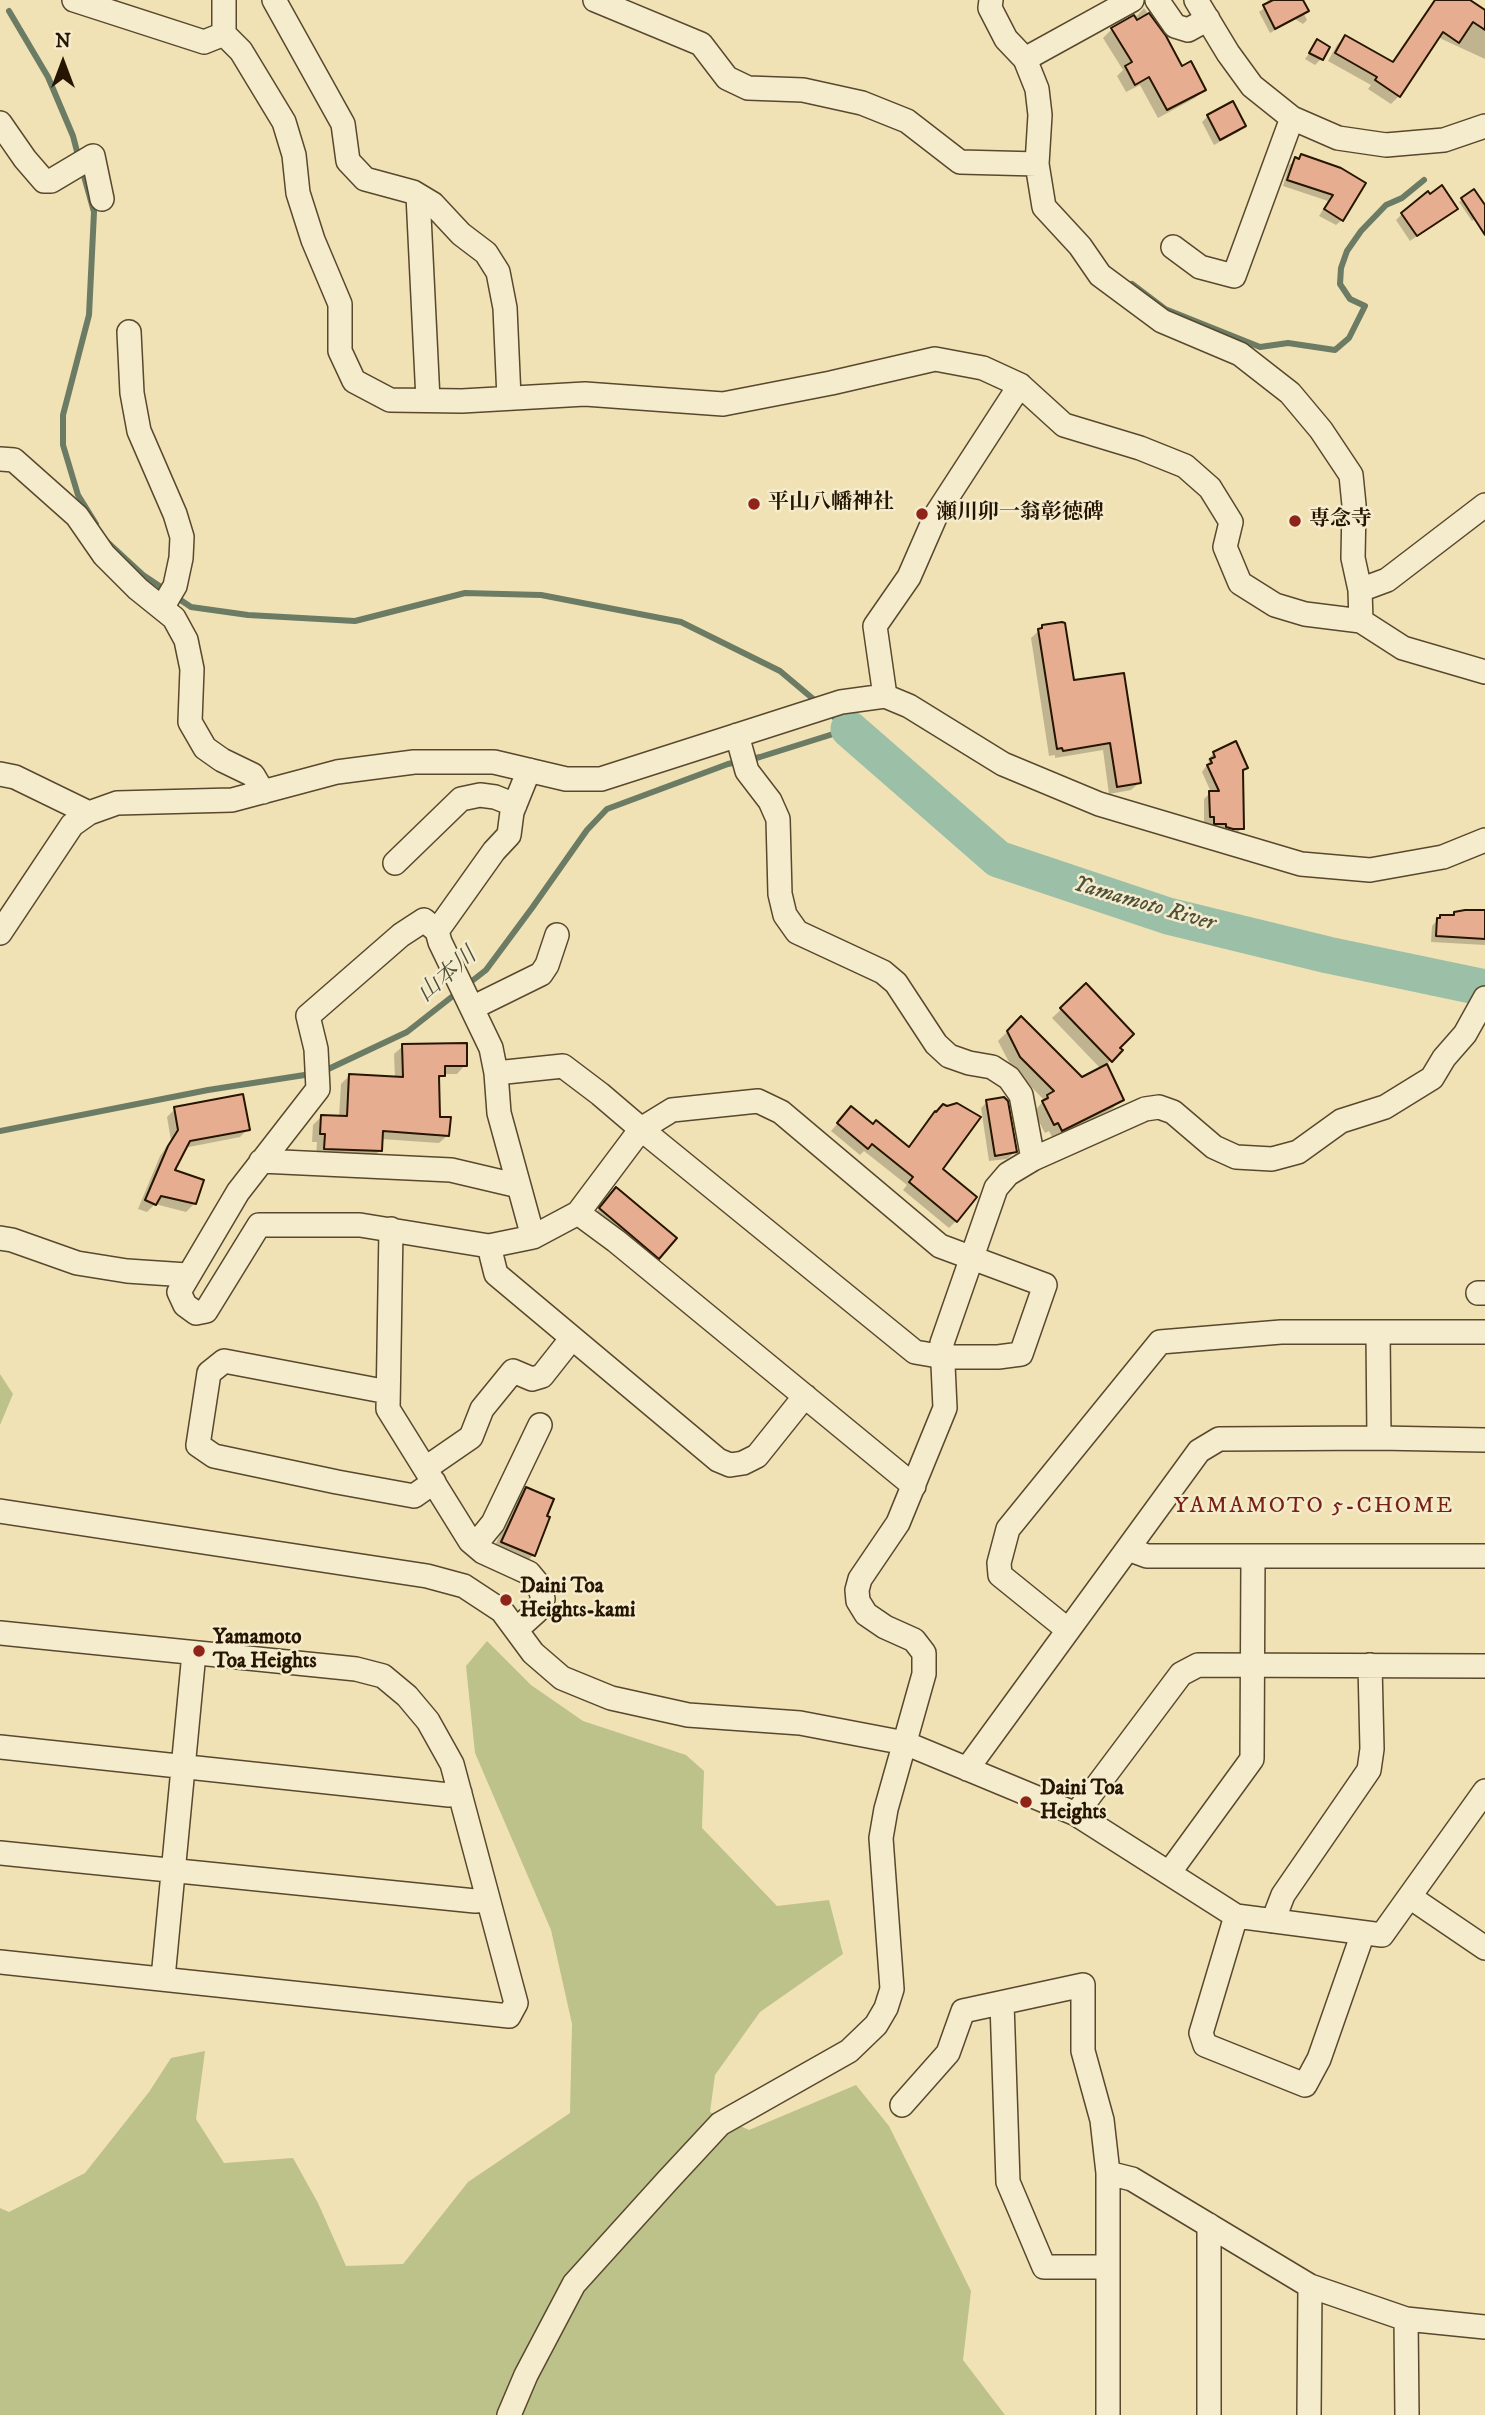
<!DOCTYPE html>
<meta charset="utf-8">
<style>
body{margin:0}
#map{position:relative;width:1485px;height:2415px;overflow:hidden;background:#f0e2b4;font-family:"IM FELL DW Pica",serif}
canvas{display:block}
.north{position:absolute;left:28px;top:28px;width:70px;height:70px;-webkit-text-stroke:5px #f5ecce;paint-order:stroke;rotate:0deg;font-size:19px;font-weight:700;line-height:28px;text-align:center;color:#261500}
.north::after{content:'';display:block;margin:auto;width:24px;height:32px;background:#261500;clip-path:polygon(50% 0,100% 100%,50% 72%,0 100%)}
</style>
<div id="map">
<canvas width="1485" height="2415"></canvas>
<div class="north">N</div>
</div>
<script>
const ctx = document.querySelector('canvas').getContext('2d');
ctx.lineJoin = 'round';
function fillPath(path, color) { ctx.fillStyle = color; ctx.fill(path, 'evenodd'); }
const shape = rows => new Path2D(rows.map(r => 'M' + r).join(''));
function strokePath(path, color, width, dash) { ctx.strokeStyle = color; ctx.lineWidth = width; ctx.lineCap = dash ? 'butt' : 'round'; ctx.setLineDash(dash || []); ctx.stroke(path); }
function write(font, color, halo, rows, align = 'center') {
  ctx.font = font + ' "IM FELL DW Pica","Noto Serif JP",serif'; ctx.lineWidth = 5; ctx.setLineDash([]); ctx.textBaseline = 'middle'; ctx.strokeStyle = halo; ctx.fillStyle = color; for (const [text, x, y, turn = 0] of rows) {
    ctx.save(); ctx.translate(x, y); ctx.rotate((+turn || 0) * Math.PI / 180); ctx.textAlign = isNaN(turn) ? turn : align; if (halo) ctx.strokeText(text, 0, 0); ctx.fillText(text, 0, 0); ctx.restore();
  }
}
const green = shape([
 [0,1374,13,1394,0,1425],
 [487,1641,531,1685,583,1721,686,1755,704,1771,702,1828,777,1906,829,1900,843,1954,760,2012,715,2075,710,2112,749,2130,856,2085,889,2126,971,2291,963,2360,1005,2415,0,2415,0,2208,9,2212,85,2173,149,2092,171,2058,205,2051,196,2119,224,2163,293,2158,318,2203,346,2266,403,2264,468,2182,570,2113,572,2024,551,1930,475,1753,466,1666]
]);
const shadow = shape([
 [1267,0,1301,0,1307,11,1304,14,1307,20,1303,24,1295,19,1270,33,1259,12,1271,3],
 [1434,0,1451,0,1485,12,1485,59,1420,29,1434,42,1399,96,1391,104,1368,89,1371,85,1328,61,1337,45,1345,37,1391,63],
 [1144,8,1164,37,1181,68,1204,90,1195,98,1158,118,1140,85,1126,92,1117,76,1123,70,1103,38,1112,29,1138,15],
 [1318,41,1321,59,1315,65,1305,59],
 [1232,103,1244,126,1238,132,1214,145,1202,122,1208,116],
 [1301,156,1340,169,1342,220,1336,225,1319,216,1328,201,1283,186,1289,165],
 [1474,191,1485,208,1485,213,1472,221,1459,202],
 [1456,209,1410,241,1396,220,1402,214],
 [1043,627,1073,682,1139,783,1131,790,1109,794,1103,750,1055,758,1055,755,1049,756,1031,638],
 [1214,753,1246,768,1242,772,1242,828,1236,834,1209,829,1209,823,1204,823,1204,799,1211,792,1202,772,1209,762,1208,759],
 [1485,912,1485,945,1431,942,1432,926,1441,916],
 [1086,986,1120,1050,1105,1066,1122,1099,1112,1109,1053,1139,1049,1131,1045,1133,1034,1112,1044,1100,1011,1066,998,1041,1021,1018,1082,1079,1101,1069,1052,1018],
 [403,1046,465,1065,457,1074,443,1074,438,1081,439,1118,448,1135,439,1143,381,1139,380,1150,372,1159,316,1157,317,1142,312,1142,313,1125,321,1117,339,1117,341,1084,349,1076,395,1078,394,1054],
 [987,1102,1016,1151,1007,1159,989,1161,981,1108],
 [175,1109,248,1129,240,1137,184,1148,172,1171,195,1203,186,1212,155,1204,147,1212,138,1209,160,1156,171,1140,167,1117],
 [935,1113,941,1170,956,1221,949,1228,903,1190,907,1185,864,1151,860,1155,831,1131,844,1116,872,1126,908,1149],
 [607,1198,658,1257,649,1267,591,1219],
 [526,1490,548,1518,533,1555,524,1565,492,1552,517,1499]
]);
const stream = shape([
 [9,11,48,77,73,136,79,159],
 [82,169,94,212,89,315,63,415,63,445,78,495,96,524],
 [1132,284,1165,309,1260,347,1288,343,1335,350,1349,338,1365,306,1350,299,1340,284,1341,268,1347,251,1361,231,1386,205,1402,198,1424,180],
 [105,540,143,575,167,591],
 [176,597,191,607,248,615,355,621,465,593,541,595,681,622,780,671,818,703],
 [829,713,849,729],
 [322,1072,407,1032,486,970,532,908,587,830,607,809,728,764,760,757,849,729],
 [0,1131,208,1090,311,1074]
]);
const river = shape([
 [849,729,998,859,1168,916,1328,955,1485,988]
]);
const building = shape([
 [1273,0,1303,0,1309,11,1275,29,1263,5,1273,0],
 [1435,0,1470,0,1485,10,1485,30,1473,22,1459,43,1443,32,1400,97,1375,80,1377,77,1335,53,1345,35,1393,62,1435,0],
 [1149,13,1166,36,1182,66,1191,61,1206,90,1167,110,1149,77,1135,85,1125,66,1132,62,1111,28,1134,15,1137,20,1149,13],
 [1317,39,1330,47,1323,60,1309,53,1317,39],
 [1233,101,1246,126,1220,140,1207,115,1233,101],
 [1301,154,1341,168,1366,183,1343,221,1324,209,1333,195,1287,180,1295,157,1299,159,1301,154],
 [1442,185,1458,209,1417,236,1401,213,1428,191,1430,194,1442,185],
 [1474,189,1485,205,1485,235,1461,198,1474,189],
 [1062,622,1065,623,1074,680,1124,673,1141,783,1117,787,1110,743,1063,751,1062,748,1057,749,1038,629,1042,628,1042,625,1062,622],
 [1236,741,1248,768,1243,770,1244,829,1233,829,1226,827,1226,824,1214,824,1214,817,1210,817,1209,791,1219,791,1207,765,1212,763,1210,759,1215,757,1213,752,1236,741],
 [1465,910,1485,910,1485,939,1436,936,1437,918,1440,918,1440,915,1454,915,1454,912,1465,910],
 [1086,983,1134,1034,1120,1048,1123,1050,1112,1062,1060,1008,1086,983],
 [1021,1016,1082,1077,1107,1064,1124,1100,1062,1131,1058,1123,1054,1125,1042,1101,1048,1098,1047,1095,1054,1091,1020,1057,1007,1031,1021,1016],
 [467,1043,467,1066,445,1066,445,1076,439,1076,440,1117,451,1117,449,1136,383,1131,382,1151,324,1149,325,1134,320,1134,321,1115,347,1116,349,1074,403,1077,402,1044,467,1043],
 [243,1094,250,1130,190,1141,175,1170,204,1180,196,1204,161,1196,156,1205,145,1200,168,1146,178,1130,174,1107,243,1094],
 [1004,1097,1008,1101,1017,1152,995,1156,986,1100,1004,1097],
 [957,1103,981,1117,943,1169,977,1197,957,1222,909,1182,913,1177,872,1144,868,1149,837,1123,851,1106,873,1124,876,1120,909,1147,935,1111,936,1112,943,1104,947,1106,957,1103],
 [616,1187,677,1238,659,1259,599,1208,616,1187],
 [526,1487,554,1499,547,1516,550,1517,535,1556,501,1542,526,1487]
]);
const minor = shape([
 [74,0,204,42,224,34],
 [224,0,224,34,241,51,284,122,294,155,298,193,313,240,340,304,340,351,354,381,390,400,462,401,585,394,723,404,831,383,935,359,983,368,1020,385,1064,425,1140,448,1185,466,1210,488,1231,522,1225,547,1240,583,1275,605,1305,614,1361,621,1403,648,1485,672],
 [274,0,343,124,348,161,365,179,413,192,433,204,461,234,486,253,498,272,505,308,509,398],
 [595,0,701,44,727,78,748,88,803,90,862,103,907,121,960,162,1037,164],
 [991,0,990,8,1006,39,1025,59,1037,89,1040,115,1037,164,1044,207,1080,246,1100,275,1162,321,1240,354,1290,393,1321,430,1351,475,1354,505,1353,558,1360,590,1361,621],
 [1157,0,1175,26,1188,30,1208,19],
 [1196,0,1228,53,1252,86,1292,118,1338,138,1386,145,1444,140,1485,126],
 [1025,59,1132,0],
 [0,123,25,159,44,181,51,181,93,156,102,199],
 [418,195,428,400],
 [1173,247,1200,267,1234,276,1292,118],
 [129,332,132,393,139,431,175,514,182,537,181,558,175,586,162,608],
 [0,459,14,460,77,516,104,555,138,589,174,618,186,640,192,669,190,722,205,748,222,760,253,775,263,792],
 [1360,590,1387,580,1485,505],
 [885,696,875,626,909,577,937,513,1020,385],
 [737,735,747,771,770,801,778,819,780,894,785,915,797,932,883,972,896,983,936,1044,949,1056,969,1063,992,1067,1009,1078,1021,1095,1033,1159],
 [529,770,512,812,509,835,494,851,437,931,440,942,491,1048,496,1073,499,1113,533,1237,578,1213,616,1241,914,1486],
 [0,774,15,777,89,813],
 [395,863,461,799,480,795,495,797,515,805],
 [437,931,424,920,401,935,308,1016,316,1049,318,1089,238,1192,179,1292,185,1305,196,1313,206,1311,259,1225,360,1225,489,1246,533,1237],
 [0,933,72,825,89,813,117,803,232,800,337,772,414,762,494,762,566,779,601,779,841,702,885,696,909,706,1003,764,1099,804,1301,864,1370,870,1443,857,1485,840],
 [472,1008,541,974,547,965,557,935],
 [496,1073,563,1066,600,1094,641,1129,915,1352,944,1357,998,1357,1021,1354,1045,1285,940,1246,781,1112,758,1101,672,1110,641,1129,578,1213],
 [261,1161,451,1170,519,1186],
 [391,1229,388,1409,470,1541,483,1552,529,1573,539,1585,543,1599,537,1611,516,1630],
 [0,1238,12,1240,77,1263,127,1271,187,1275],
 [489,1246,496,1274,718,1460,730,1465,743,1463,757,1456,805,1396],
 [1478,1293,1485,1293],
 [1378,1332,1379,1438],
 [388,1392,224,1361,209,1373,198,1445,214,1456,337,1482,414,1496,434,1482],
 [426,1468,471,1437,482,1409,513,1371,532,1379,542,1376,572,1338],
 [0,1511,427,1576,464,1586,502,1611,533,1653,562,1678,611,1698,688,1715,800,1723,905,1743,1076,1814,1236,1916,1382,1935,1485,1791],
 [475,1545,493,1523,540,1425],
 [1128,1549,1147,1556,1485,1556],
 [1068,1630,1000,1575,999,1563,1008,1529,1160,1342,1281,1332,1485,1332],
 [0,1633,356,1669,383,1676,407,1696,428,1721,452,1764,516,2003,509,2016,0,1962],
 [0,1747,449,1795,460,1793],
 [967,1769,1199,1451,1219,1439,1379,1438,1485,1440],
 [1076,1814,1181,1674,1198,1665,1485,1666],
 [0,1853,475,1901,488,1900],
 [1169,1873,1252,1759,1253,1556],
 [1410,1897,1485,1948],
 [1236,1916,1201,2033,1205,2045,1305,2085,1319,2059,1363,1933],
 [1273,1921,1283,1895,1369,1770,1372,1749,1370,1665],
 [163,1978,194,1653],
 [1002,2003,1008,2182,1044,2267,1108,2267],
 [902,2105,948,2053,963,2011,1083,1985,1083,2051,1102,2120,1108,2173,1108,2415],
 [1108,2173,1132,2179,1310,2286,1406,2319,1485,2327],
 [1209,2225,1209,2415],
 [1406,2319,1407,2415],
 [509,2415,526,2375,574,2284,668,2180,720,2124,849,2051,876,2025,886,2008,892,1989,881,1838,886,1809,924,1674,924,1653,914,1640,885,1627,866,1614,858,1601,857,1590,860,1579,898,1523,945,1408,942,1343,996,1188,1008,1174,1033,1159,1145,1109,1159,1107,1173,1112,1214,1147,1236,1157,1272,1159,1298,1152,1341,1121,1385,1107,1432,1078,1444,1058,1465,1034,1485,998],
 [1309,2415,1310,2286]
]);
const markers = [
 [754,504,7,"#8f2418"],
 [922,514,7,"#8f2418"],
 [1295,521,7,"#8f2418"],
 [506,1600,7,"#8f2418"],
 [199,1651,7,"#8f2418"],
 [1026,1802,7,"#8f2418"]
];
const poiNames = [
 ["平山八幡神社",768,504],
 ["瀬川卯一翁彰徳碑",936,514],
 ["専念寺",1309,521],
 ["Daini Toa",520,1588],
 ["Heights-kami",520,1612],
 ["Yamamoto",213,1639],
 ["Toa Heights",213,1663],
 ["Daini Toa",1040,1790],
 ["Heights",1040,1814]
];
const waterNames = [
 ["Yamamoto River",1144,905,16],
 ["山本川",448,976,-41]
];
const neighbourhoodNames = [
 ["YAMAMOTO 5-CHOME",1314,1507]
];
fillPath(green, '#bdc28a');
fillPath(shadow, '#0003');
strokePath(stream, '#6c7b64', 6);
strokePath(river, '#9bbfa7', 37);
fillPath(building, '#e6ad90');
strokePath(building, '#261500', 2);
strokePath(minor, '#58482d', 26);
strokePath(minor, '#f5ecce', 23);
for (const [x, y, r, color] of markers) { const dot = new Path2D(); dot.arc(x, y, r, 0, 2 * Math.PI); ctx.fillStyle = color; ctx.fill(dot); strokePath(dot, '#f5ecce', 2.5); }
write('bold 21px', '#261500', '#f5ecce', poiNames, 'left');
write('italic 23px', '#4f503a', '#f5ecce', waterNames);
ctx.letterSpacing = '2px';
write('23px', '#7a1f14', '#f5ecce', neighbourhoodNames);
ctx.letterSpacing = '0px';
</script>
